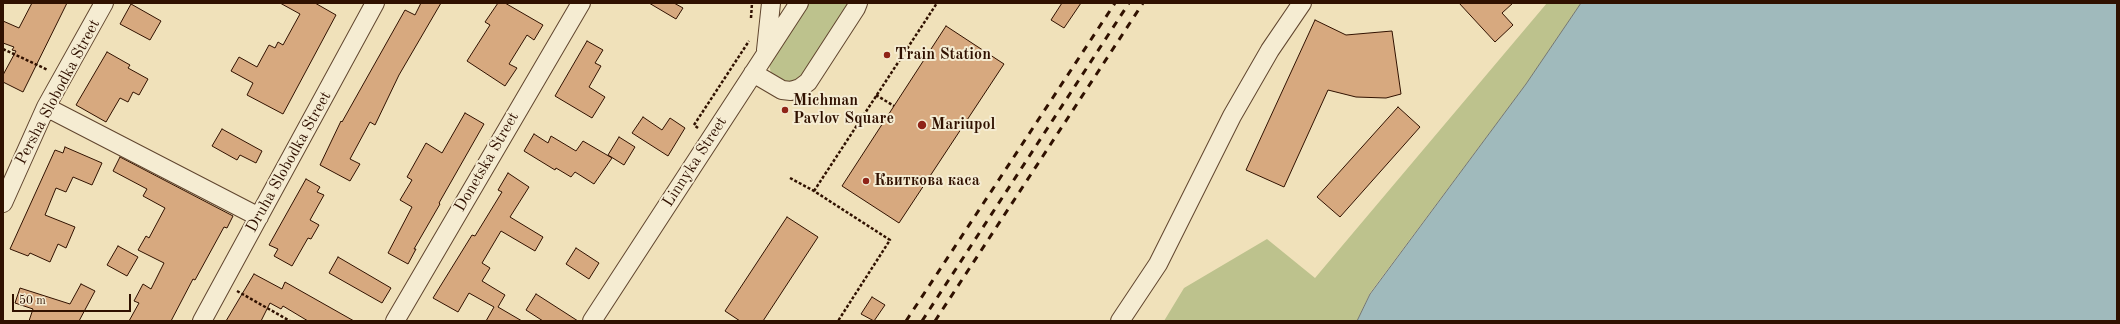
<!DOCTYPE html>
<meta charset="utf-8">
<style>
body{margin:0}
#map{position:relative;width:2120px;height:324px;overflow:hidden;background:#f0e1ba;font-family:"Old Standard TT",serif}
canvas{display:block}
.frame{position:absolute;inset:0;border:4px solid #301100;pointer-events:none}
.scale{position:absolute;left:12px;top:294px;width:119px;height:18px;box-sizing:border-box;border:2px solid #301100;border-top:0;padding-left:5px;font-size:12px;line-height:14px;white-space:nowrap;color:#301100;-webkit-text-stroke:3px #f5ecd2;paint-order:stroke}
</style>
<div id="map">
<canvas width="2120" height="324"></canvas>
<div class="frame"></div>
<div class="scale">50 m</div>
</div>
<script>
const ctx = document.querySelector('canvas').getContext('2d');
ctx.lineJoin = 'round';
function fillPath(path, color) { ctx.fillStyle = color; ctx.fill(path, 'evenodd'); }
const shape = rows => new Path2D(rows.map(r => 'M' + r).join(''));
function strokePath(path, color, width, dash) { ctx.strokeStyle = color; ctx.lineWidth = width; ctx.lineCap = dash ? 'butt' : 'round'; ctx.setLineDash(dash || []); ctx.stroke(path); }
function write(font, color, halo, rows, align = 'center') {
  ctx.font = font + ' "Old Standard TT",serif'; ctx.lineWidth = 4; ctx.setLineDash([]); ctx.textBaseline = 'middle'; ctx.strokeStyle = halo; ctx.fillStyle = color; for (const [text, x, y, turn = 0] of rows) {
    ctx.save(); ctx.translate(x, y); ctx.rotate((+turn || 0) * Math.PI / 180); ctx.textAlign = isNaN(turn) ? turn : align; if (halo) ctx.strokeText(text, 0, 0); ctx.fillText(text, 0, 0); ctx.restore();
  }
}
const green = shape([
 [807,3,851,3,803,78,791,86,772,78,769,64],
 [1547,3,1581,3,1526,84,1370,293,1357,321,1164,321,1184,288,1267,239,1315,278]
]);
const water = shape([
 [1581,3,2117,3,2117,321,1357,321,1370,294,1526,84,1581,3]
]);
const building = shape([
 [32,3,67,3,23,92,3,82,3,75,16,51,12,50,14,47,3,43,3,21,19,28,32,3],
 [280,3,315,3,336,15,283,114,247,95,253,83,231,71,239,57,257,67,269,45,275,48,278,42,283,45,300,14,280,3],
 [421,3,441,3,399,75,375,125,370,122,350,159,360,164,350,181,320,165,341,121,342,122,405,10,415,15,421,3],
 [498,3,505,3,543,25,534,40,527,35,509,64,517,68,505,86,467,61,490,25,485,22,498,3],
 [649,3,674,3,683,8,676,19,649,3],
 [1062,3,1081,3,1064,28,1051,20,1062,3],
 [1459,3,1513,3,1502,13,1513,25,1495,42,1459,3],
 [131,4,161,21,150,40,120,24,131,4],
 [1315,20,1346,35,1392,31,1401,94,1386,98,1356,97,1328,90,1284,187,1246,170,1315,20],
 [946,26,1004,64,899,223,842,186,946,26],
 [587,41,603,50,595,63,601,66,589,87,605,97,592,118,555,96,587,41],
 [107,52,130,65,128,68,148,79,139,95,133,92,128,102,120,98,106,122,76,105,107,52],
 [1398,107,1420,127,1340,217,1317,197,1398,107],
 [465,113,484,124,439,203,440,204,414,249,416,249,408,264,388,253,412,207,400,200,412,180,407,177,426,143,442,153,465,113],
 [643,117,662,130,670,118,685,128,668,156,632,133,643,117],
 [222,129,262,151,256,163,240,155,237,160,212,146,222,129],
 [534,134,548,143,551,136,576,151,583,141,612,158,594,184,575,172,571,177,556,168,555,170,524,151,534,134],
 [619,137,635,147,624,165,608,155,619,137],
 [65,147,102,163,92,185,73,177,66,192,56,188,45,215,75,227,66,248,58,244,50,262,30,253,28,256,10,249,55,150,63,153,65,147],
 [120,157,233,216,227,228,224,227,195,280,193,279,171,321,129,321,139,303,134,301,143,284,151,289,164,263,138,250,146,236,149,238,165,208,143,196,147,189,113,171,120,157],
 [508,173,529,187,510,217,543,237,535,251,501,231,482,263,490,268,482,281,505,295,498,307,522,321,486,321,494,307,469,293,458,312,433,298,472,235,475,236,502,192,498,190,508,173],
 [306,179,320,187,317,192,324,195,310,220,319,225,311,239,308,238,292,266,274,256,278,249,269,245,306,179],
 [787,217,818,237,763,321,740,321,725,311,787,217],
 [118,246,138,257,127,276,107,265,118,246],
 [576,248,599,263,589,279,566,264,576,248],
 [338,257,391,288,382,303,329,273,338,257],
 [254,274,282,289,285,282,354,321,308,321,283,306,281,309,270,303,261,321,226,321,254,274],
 [81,284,95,291,79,321,29,321,33,309,15,303,20,288,70,304,81,284],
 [536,294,578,321,543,321,526,310,536,294],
 [872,297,885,305,874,321,861,314,872,297]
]);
const path = shape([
 [751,18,752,3],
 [3,49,48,70],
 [876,95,894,106],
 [698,128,694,125,749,41],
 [790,178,814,191,890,240,838,321],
 [814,191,937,3],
 [237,291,290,321]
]);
const minor = shape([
 [766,50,771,3],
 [753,73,782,90,791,91,800,88,808,82,856,8,858,3],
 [46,107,259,217],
 [3,203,46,107,104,3],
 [202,321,375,3],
 [395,321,581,3],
 [592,321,799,3],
 [1120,321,1158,264,1232,116,1270,50,1302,3]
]);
const rail = shape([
 [906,321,1115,3],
 [922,321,1129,3],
 [935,321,1143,3]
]);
const markers = [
 [887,55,4,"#8f2418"],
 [785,110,4,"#8f2418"],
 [922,125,5,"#8f2418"],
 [866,181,4,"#8f2418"]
];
const poiNames = [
 ["Train Station",895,55],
 ["Michman",793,101],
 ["Pavlov Square",793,119],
 ["Mariupol",931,125],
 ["Квиткова каса",874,181]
];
const streetNames = [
 ["Persha Slobodka Street",58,92,-62],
 ["Druha Slobodka Street",289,162,-61],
 ["Donetska Street",487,162,-60],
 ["Linnyka Street",695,162,-57]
];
fillPath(green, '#bdc28d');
fillPath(water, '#a0babc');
strokePath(water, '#737671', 1);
fillPath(building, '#d7a97f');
strokePath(building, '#301100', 1);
strokePath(minor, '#60452e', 20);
strokePath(path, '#301100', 2.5, [3, 2]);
strokePath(minor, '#f5ecd2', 18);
strokePath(rail, '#301100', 3, [7, 7]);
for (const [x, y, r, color] of markers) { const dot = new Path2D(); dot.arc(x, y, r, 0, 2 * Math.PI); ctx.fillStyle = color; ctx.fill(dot); strokePath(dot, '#f5ecd2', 1.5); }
write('bold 16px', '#301100', '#f5ecd2', poiNames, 'left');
write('16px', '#301100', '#f5ecd2', streetNames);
</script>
